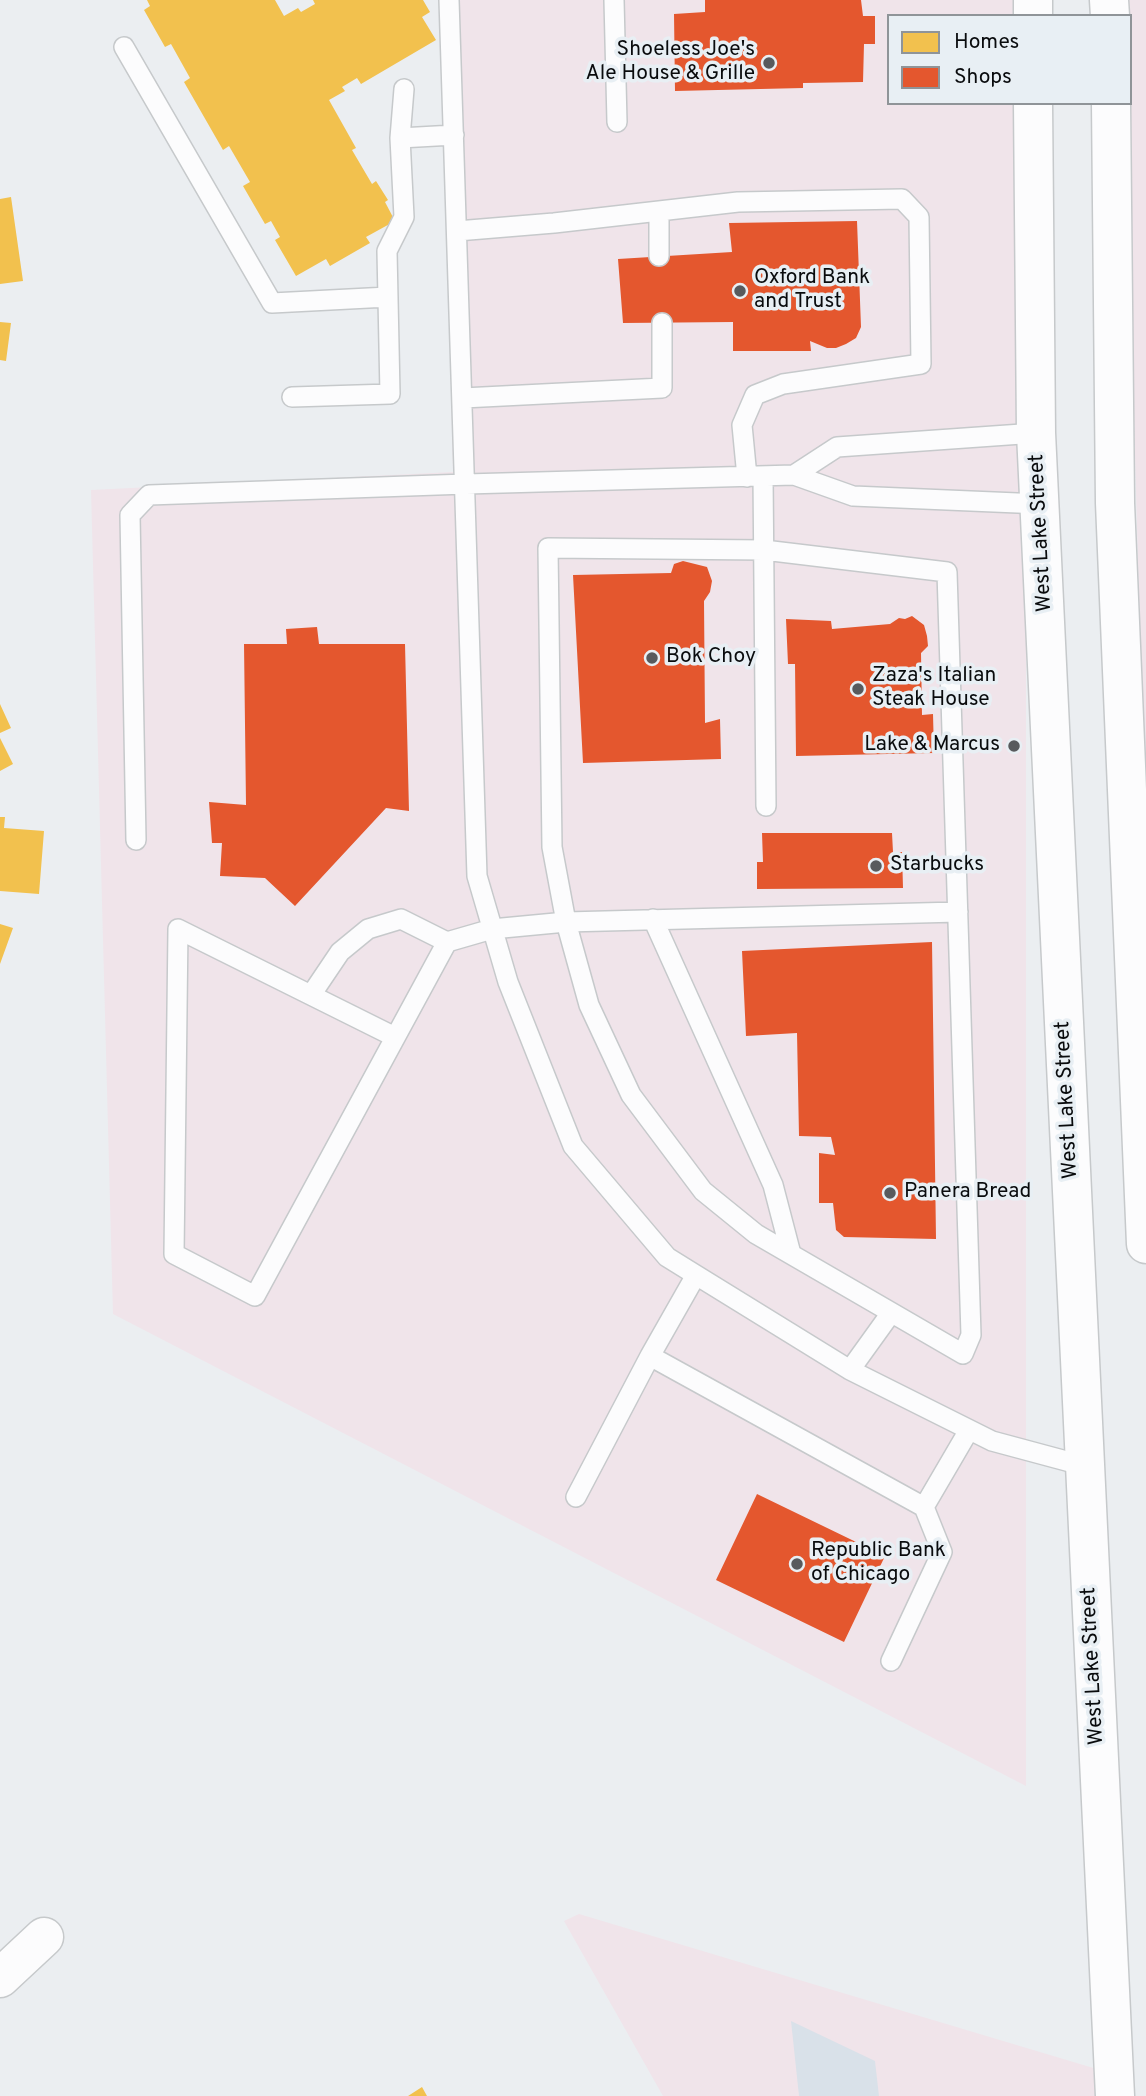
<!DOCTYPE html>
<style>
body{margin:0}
#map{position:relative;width:1146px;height:2096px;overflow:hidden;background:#ebeef1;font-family:Overpass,sans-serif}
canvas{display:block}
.legend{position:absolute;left:887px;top:14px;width:245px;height:91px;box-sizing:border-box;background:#e8eff4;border:2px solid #8f9498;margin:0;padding:9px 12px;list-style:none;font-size:21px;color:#090b0d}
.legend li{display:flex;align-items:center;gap:14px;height:35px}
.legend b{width:35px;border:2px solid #8f9498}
</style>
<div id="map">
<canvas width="1146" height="2096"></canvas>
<ul class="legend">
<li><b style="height:19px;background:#f2c14e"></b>Homes</li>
<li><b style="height:19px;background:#e4572e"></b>Shops</li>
</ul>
</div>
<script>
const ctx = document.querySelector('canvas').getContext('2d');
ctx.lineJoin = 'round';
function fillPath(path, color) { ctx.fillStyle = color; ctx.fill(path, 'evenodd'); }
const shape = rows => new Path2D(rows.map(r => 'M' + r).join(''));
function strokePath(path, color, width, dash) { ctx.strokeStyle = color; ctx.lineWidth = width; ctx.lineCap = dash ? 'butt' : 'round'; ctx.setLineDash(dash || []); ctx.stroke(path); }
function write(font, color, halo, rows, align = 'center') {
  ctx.font = font + ' Overpass,sans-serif'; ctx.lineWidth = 7; ctx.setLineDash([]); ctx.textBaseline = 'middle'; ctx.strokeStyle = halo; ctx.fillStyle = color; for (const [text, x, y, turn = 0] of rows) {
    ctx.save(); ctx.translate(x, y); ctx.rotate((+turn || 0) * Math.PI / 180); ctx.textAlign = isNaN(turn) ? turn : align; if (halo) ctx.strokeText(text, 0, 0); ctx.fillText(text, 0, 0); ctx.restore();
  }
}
const commercial = shape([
 [442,0,1014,0,1015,16,889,16,889,103,1017,103,1026,443,1026,1786,113,1314,91,490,453,472],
 [1122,0,1146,0,1146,843,1125,103,1130,103,1130,16,1122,16],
 [579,1914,1100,2070,1101,2096,663,2096,564,1921]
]);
const built = shape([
 [791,2021,875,2061,879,2096,799,2096]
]);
const homes = shape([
 [147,0,275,0,284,16,298,8,301,12,315,4,313,0,423,0,430,12,422,17,436,40,361,84,357,78,342,87,345,91,329,100,356,148,352,150,372,184,376,181,388,200,385,202,395,221,366,237,370,243,330,266,326,259,296,276,275,240,280,237,271,221,265,224,243,186,250,182,229,146,223,150,184,82,190,78,171,44,165,47,144,10,150,6],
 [11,197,23,281,0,284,0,199],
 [0,322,11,323,6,361,0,360],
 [0,704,11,728,0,733],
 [0,738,13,764,0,771],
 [0,817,5,817,4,828,44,831,39,894,0,891],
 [0,924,13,928,0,964],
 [422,2087,427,2096,408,2096]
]);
const shops = shape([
 [705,0,861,0,863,16,875,16,875,44,864,44,863,82,803,83,803,88,675,91,674,14,705,12],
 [857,221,861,327,856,338,846,344,836,348,827,348,810,341,811,351,733,351,733,322,623,323,618,259,732,252,729,223],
 [683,561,707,567,712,581,710,592,704,601,705,723,720,719,721,759,583,763,573,575,671,573,674,564],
 [912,616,924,625,927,636,928,646,921,653,922,715,933,714,934,753,796,756,795,664,788,664,786,619,831,621,832,629,890,624,899,618,905,619],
 [317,627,319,644,405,644,409,811,386,808,295,906,265,878,220,876,222,843,212,843,209,802,246,805,244,644,287,644,286,629],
 [762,833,892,833,893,852,902,852,903,888,757,889,757,862,763,862],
 [932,942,936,1239,844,1237,836,1230,833,1203,819,1203,819,1153,835,1155,831,1137,799,1136,797,1033,746,1036,742,951],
 [757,1494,885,1556,844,1642,716,1580]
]);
const service = shape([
 [449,0,477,876,508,982,573,1146,667,1257,696,1275,850,1370,992,1441,1085,1466],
 [614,0,617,122],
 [124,47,272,303,388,297],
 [400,138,454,135],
 [659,213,659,256],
 [457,231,554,223,738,202,902,199,919,217,921,364,783,384,755,395,742,425,747,477],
 [292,397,390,394,387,251,404,217,400,138,404,89],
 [463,398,662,388,662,323],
 [794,475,837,447,1036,433],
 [763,476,766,806],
 [548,548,764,550,947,572,971,1335,963,1354,756,1234,703,1191,631,1095,589,1005,566,922,552,847,548,548],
 [136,840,130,515,149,495,466,484,794,475,853,496,1041,504],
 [653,919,773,1185,791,1254],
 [311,995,340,952,368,929,401,919,447,942,492,929,566,922,958,912],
 [395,1037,178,929,174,1254,255,1296,447,942],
 [696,1275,650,1356,924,1507],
 [850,1370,891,1313],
 [576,1497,650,1356],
 [891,1661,942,1552,924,1507,969,1430]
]);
const minor = shape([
 [0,1978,44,1937]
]);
const primary = shape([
 [1033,0,1033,16],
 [1109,0,1110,16],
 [1033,103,1036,433,1115,2096],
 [1111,103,1115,503,1146,1244]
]);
const markers = [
 [769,63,7,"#585a5d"],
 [740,291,7,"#585a5d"],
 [652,658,7,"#585a5d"],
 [858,689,7,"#585a5d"],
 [1014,746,7,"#585a5d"],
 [876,866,7,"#585a5d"],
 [890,1193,7,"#585a5d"],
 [797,1564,7,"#585a5d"]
];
const poiNames = [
 ["Shoeless Joe's",755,51,"right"],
 ["Ale House & Grille",755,75,"right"],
 ["Oxford Bank",754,279],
 ["and Trust",754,303],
 ["Bok Choy",666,658],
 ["Zaza's Italian",872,677],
 ["Steak House",872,701],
 ["Lake & Marcus",1000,746,"right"],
 ["Starbucks",890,866],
 ["Panera Bread",904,1193],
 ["Republic Bank",811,1552],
 ["of Chicago",811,1576]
];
const streetNames = [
 ["West Lake Street",1042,533,-93],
 ["West Lake Street",1068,1100,-93],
 ["West Lake Street",1094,1666,-93]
];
fillPath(commercial, '#f0e4ea');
fillPath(built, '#d9e1e9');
fillPath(homes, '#f2c14e');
fillPath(shops, '#e4572e');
strokePath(service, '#c6c9cb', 22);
strokePath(minor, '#c6c9cb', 41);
strokePath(primary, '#c6c9cb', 41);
strokePath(service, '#fcfcfd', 19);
strokePath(minor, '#fcfcfd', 38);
strokePath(primary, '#fcfcfd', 38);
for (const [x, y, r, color] of markers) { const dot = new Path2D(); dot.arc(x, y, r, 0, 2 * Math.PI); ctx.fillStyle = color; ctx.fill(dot); strokePath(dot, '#e8eff4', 2.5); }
write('21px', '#090b0d', '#e8eff4', poiNames, 'left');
write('21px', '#090b0d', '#e8eff4', streetNames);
</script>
